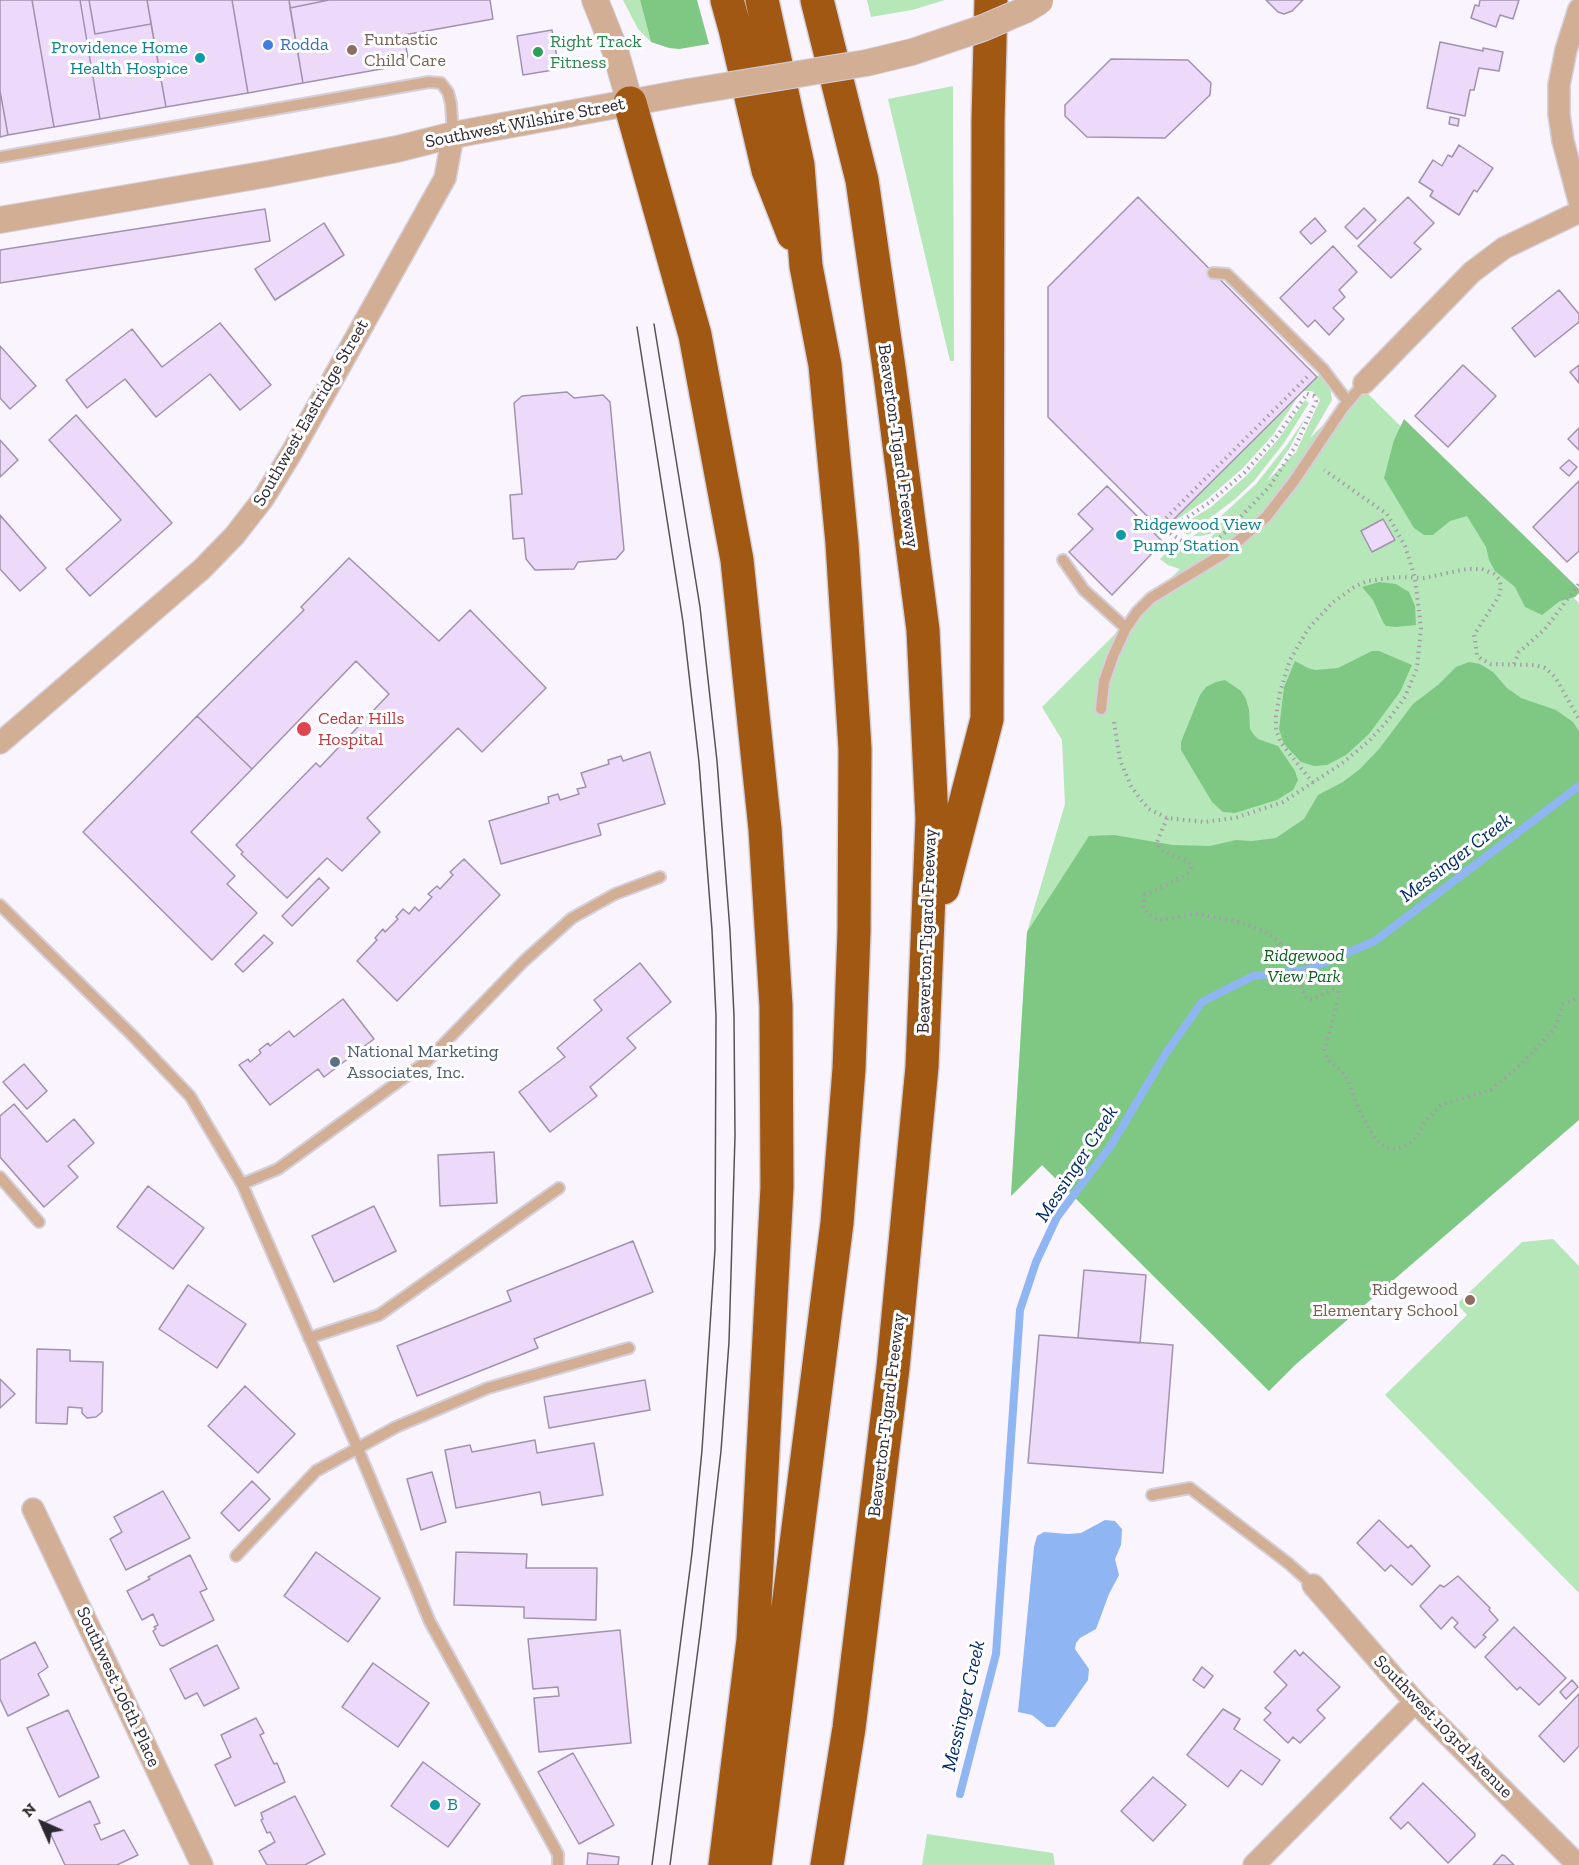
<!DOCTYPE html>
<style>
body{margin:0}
#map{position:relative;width:1579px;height:1865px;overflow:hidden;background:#faf4ff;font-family:"Zilla Slab",serif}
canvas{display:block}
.north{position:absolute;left:12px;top:1793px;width:60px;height:60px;-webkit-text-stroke:4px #fff;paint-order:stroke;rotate:315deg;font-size:16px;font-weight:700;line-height:24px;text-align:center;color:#2d2732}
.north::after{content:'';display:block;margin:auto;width:21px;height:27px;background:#2d2732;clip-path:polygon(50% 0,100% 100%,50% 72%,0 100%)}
</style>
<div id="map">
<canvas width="1579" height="1865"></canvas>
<div class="north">N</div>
</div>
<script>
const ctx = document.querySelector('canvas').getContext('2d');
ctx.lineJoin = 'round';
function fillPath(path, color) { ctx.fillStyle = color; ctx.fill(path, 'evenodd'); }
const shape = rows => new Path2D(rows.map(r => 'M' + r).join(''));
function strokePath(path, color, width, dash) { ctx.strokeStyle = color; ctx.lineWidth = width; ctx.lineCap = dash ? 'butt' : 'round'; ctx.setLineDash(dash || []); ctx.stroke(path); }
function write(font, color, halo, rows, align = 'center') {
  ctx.font = font + ' "Zilla Slab",serif'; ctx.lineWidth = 6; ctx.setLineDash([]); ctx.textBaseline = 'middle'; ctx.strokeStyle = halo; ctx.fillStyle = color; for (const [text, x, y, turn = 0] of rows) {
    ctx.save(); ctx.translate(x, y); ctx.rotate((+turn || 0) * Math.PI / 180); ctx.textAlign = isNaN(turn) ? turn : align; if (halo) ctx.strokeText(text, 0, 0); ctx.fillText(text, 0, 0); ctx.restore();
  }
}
const green = shape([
 [623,0,640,0,651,42,638,29],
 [867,0,945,0,912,10,871,17],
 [953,86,954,361,950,361,888,99],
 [1321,373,1330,387,1332,400,1310,438,1361,387,1579,603,1579,1080,1269,1391,1042,1165,1011,1196,1027,932,1065,804,1062,740,1042,707,1180,569,1168,565,1160,559,1176,543,1201,547,1225,523,1213,533,1202,536,1193,536,1220,517,1256,484,1287,445,1306,417,1289,449,1267,481,1296,452,1320,400,1312,391,1303,391],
 [1299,395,1273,435,1242,469,1206,500,1176,520,1175,518],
 [1305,400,1309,403,1284,443,1254,481,1235,499,1188,535,1177,528,1211,507,1247,475,1279,438],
 [1553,1239,1579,1266,1579,1593,1385,1395,1467,1315,1457,1304,1522,1242],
 [927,1834,1053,1853,1055,1865,922,1865]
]);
const forest = shape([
 [640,0,697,0,709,44,679,49,669,48,651,42],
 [1404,419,1579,589,1579,593,1575,597,1560,601,1542,615,1525,607,1515,587,1495,571,1489,560,1486,547,1467,516,1450,521,1433,535,1424,535,1414,528,1384,478,1394,440],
 [1379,582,1396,584,1409,592,1415,606,1416,625,1396,627,1386,626,1383,622,1373,600,1362,587],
 [1372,651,1379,651,1412,665,1400,692,1369,734,1346,755,1327,765,1314,766,1301,762,1284,744,1279,729,1284,687,1295,661,1308,668,1315,670,1338,668],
 [1469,662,1480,664,1493,672,1507,688,1521,698,1556,710,1573,722,1579,731,1579,1120,1295,1365,1269,1391,1042,1165,1011,1196,1027,932,1089,836,1114,835,1173,845,1210,846,1236,840,1252,841,1276,838,1304,819,1318,795,1343,782,1360,769,1379,749,1413,704,1438,685,1456,667],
 [1225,680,1241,691,1246,699,1249,710,1250,729,1254,735,1258,739,1278,746,1295,771,1298,780,1293,790,1277,800,1235,813,1223,812,1212,802,1181,750,1181,742,1200,695,1206,687,1216,682]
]);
const water = shape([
 [1105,1520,1115,1521,1122,1529,1121,1545,1115,1559,1119,1575,1109,1594,1096,1629,1080,1638,1076,1643,1075,1649,1089,1669,1088,1680,1055,1727,1047,1727,1032,1715,1018,1712,1034,1547,1037,1536,1044,1532,1068,1534,1081,1533]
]);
const stream = shape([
 [960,1794,996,1654,1020,1310,1036,1262,1057,1217,1112,1144,1166,1053,1202,1002,1253,976,1307,970,1375,941,1579,786]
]);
const building = shape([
 [0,0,32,0,54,127,8,135,0,91,0,0],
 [32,0,80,0,100,119,54,127,32,0],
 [80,0,89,0,95,34,151,24,166,107,100,119,80,0],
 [89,0,147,0,151,24,95,34,89,0],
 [147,0,232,0,248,93,166,107,147,0],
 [232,0,289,0,303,83,248,93,232,0],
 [289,0,329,0,290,8,289,0],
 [329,0,490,0,493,19,404,35,409,64,303,83,290,8,329,0],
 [1266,0,1303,0,1292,11,1284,14,1278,12,1266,0],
 [1480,0,1519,0,1513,19,1500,15,1496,27,1471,18,1475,5,1479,6,1480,0],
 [552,30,559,69,523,75,517,36,552,30],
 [1440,42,1483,51,1483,48,1503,52,1499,71,1479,68,1474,90,1470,90,1465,116,1427,108,1440,42],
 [1111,59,1188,60,1211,83,1210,95,1165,138,1087,137,1065,116,1065,105,1111,59],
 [0,91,8,135,0,137,0,91],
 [1450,117,1459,119,1458,126,1449,124,1450,117],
 [1459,145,1493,168,1477,192,1474,190,1459,215,1430,196,1433,191,1419,182,1433,160,1442,166,1448,155,1452,157,1459,145],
 [1138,197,1317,377,1162,531,1048,417,1048,287,1138,197],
 [1408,197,1434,223,1414,243,1421,249,1391,278,1358,246,1408,197],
 [1364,208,1376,220,1357,239,1345,227,1364,208],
 [265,209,270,241,0,283,0,250,265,209],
 [1315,218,1326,231,1311,244,1300,232,1315,218],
 [324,223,344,255,275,300,255,269,324,223],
 [1333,246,1357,272,1339,290,1345,297,1333,308,1344,319,1329,335,1315,320,1308,327,1280,298,1333,246],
 [1559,290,1579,314,1579,322,1535,357,1512,328,1559,290],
 [220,323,271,385,240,410,210,374,156,417,125,379,87,408,66,380,132,329,162,367,220,323],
 [0,346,36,386,10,409,0,398,0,346],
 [1463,365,1496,396,1448,447,1415,416,1463,365],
 [1579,365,1579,383,1570,372,1579,365],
 [567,392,574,398,603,395,610,402,624,550,616,559,578,562,574,569,535,570,526,559,524,538,513,539,510,495,522,494,514,403,522,396,567,392],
 [76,415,172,523,90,596,66,569,121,520,49,440,76,415],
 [1579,428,1579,450,1568,439,1579,428],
 [0,440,18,460,0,477,0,440],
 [1569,460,1577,467,1569,476,1560,468,1569,460],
 [1579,481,1579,551,1567,562,1533,527,1579,481],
 [1107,486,1163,542,1112,595,1069,552,1093,529,1078,514,1107,486],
 [0,515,46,568,20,591,0,569,0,515],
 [1383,519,1395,540,1372,552,1361,531,1383,519],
 [349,558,439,641,470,610,546,688,482,752,458,728,367,818,380,832,342,871,327,858,287,898,241,854,243,852,236,845,316,763,320,767,389,694,356,661,252,769,197,716,304,610,301,607,349,558],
 [197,716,252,769,191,832,235,876,227,884,257,913,212,960,83,832,197,716],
 [650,752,665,804,598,824,601,835,501,864,489,821,549,803,548,797,558,794,560,800,579,794,577,789,586,787,581,773,609,764,608,760,621,756,623,761,650,752],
 [464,859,500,895,397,1001,357,961,377,940,375,938,383,929,385,932,398,919,396,917,403,909,409,914,415,907,419,911,432,897,428,894,437,886,440,889,453,875,450,872,464,859],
 [319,878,329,888,292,926,282,916,319,878],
 [264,935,273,943,243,972,235,964,264,935],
 [640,963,671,1002,627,1038,636,1048,590,1087,597,1096,550,1132,519,1092,565,1057,557,1048,602,1010,594,1000,640,963],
 [343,999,374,1039,324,1077,318,1069,270,1105,239,1065,248,1059,250,1062,261,1053,259,1050,268,1043,270,1046,289,1031,294,1037,343,999],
 [24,1064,47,1091,27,1109,3,1082,24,1064],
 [14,1104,47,1142,74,1119,94,1143,68,1166,78,1177,44,1207,0,1157,0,1116,14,1104],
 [494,1152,497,1203,440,1206,438,1155,494,1152],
 [148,1186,204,1228,173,1269,117,1227,148,1186],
 [374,1206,396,1251,334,1282,312,1236,374,1206],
 [633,1241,653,1292,534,1339,538,1348,417,1396,397,1346,511,1301,507,1291,633,1241],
 [1084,1270,1146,1275,1140,1343,1078,1338,1084,1270],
 [188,1285,246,1324,217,1368,159,1329,188,1285],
 [1039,1335,1173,1345,1163,1473,1028,1463,1039,1335],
 [37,1349,70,1350,70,1361,103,1362,102,1412,96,1417,87,1418,82,1413,82,1408,68,1407,67,1424,36,1423,37,1349],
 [0,1379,15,1394,0,1408,0,1379],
 [645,1380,650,1410,549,1428,544,1397,645,1380],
 [245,1386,295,1434,258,1473,208,1426,245,1386],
 [535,1440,537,1453,594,1443,603,1495,542,1505,540,1492,456,1508,445,1450,470,1445,472,1452,535,1440],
 [432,1472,446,1522,421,1530,407,1479,432,1472],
 [252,1481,270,1499,239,1531,221,1513,252,1481],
 [163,1491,190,1538,126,1570,110,1539,122,1532,114,1517,163,1491],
 [1379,1520,1408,1548,1411,1545,1430,1566,1412,1585,1391,1565,1385,1571,1357,1543,1379,1520],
 [316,1552,380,1598,348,1642,284,1596,316,1552],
 [456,1552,527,1554,526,1568,597,1568,596,1620,524,1618,524,1607,454,1605,456,1552],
 [190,1555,207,1589,200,1592,214,1620,163,1646,160,1645,153,1631,156,1629,154,1627,158,1625,153,1614,142,1620,127,1591,150,1579,148,1577,190,1555],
 [1458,1576,1490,1608,1489,1610,1498,1620,1483,1635,1486,1637,1475,1648,1454,1627,1458,1623,1452,1617,1441,1629,1420,1606,1440,1585,1444,1587,1458,1576],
 [1514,1627,1566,1678,1539,1705,1520,1687,1517,1690,1485,1657,1514,1627],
 [620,1630,631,1743,539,1752,534,1698,559,1696,558,1687,533,1689,528,1639,620,1630],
 [35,1642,48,1667,38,1674,49,1695,8,1716,0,1699,0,1660,35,1642],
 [217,1645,239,1688,204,1706,197,1693,185,1699,170,1669,217,1645],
 [1295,1650,1300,1656,1303,1652,1340,1687,1317,1710,1325,1718,1300,1743,1293,1737,1288,1743,1264,1720,1271,1713,1265,1708,1287,1685,1274,1672,1295,1650],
 [373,1663,429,1703,398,1747,342,1707,373,1663],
 [1202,1667,1213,1676,1204,1688,1193,1680,1202,1667],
 [1572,1680,1578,1687,1566,1699,1560,1692,1572,1680],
 [1579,1694,1579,1746,1564,1762,1539,1736,1579,1694],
 [1223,1709,1240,1719,1234,1729,1280,1760,1262,1785,1241,1770,1228,1787,1187,1755,1223,1709],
 [68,1710,99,1777,59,1797,27,1728,68,1710],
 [256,1718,264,1733,260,1735,274,1764,277,1763,285,1782,235,1806,215,1765,231,1757,221,1735,256,1718],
 [573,1753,614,1825,579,1844,538,1772,573,1753],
 [423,1762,480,1804,448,1847,391,1806,423,1762],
 [1153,1777,1186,1805,1153,1841,1121,1811,1153,1777],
 [1423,1783,1475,1834,1475,1836,1448,1863,1408,1822,1401,1829,1390,1818,1423,1783],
 [295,1796,325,1854,305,1865,267,1865,259,1851,275,1842,270,1832,267,1833,261,1820,263,1819,261,1813,295,1796],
 [90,1801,100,1823,94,1825,101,1840,124,1830,138,1855,117,1865,65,1865,45,1822,90,1801],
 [588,1853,619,1857,618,1865,587,1865,588,1853],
 [1502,1855,1505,1856,1514,1865,1493,1865,1502,1855]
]);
const path = shape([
 [1307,394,1314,396,1316,401,1295,447,1270,486,1231,527,1220,537,1203,545,1195,545,1182,541,1167,531,1210,502,1245,472,1277,436,1307,394],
 [1172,527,1165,519,1307,377],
 [1514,664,1519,652,1545,629,1579,584],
 [1114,722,1120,760,1131,786,1142,801,1149,809,1167,818,1204,822,1235,818,1283,802,1344,762,1370,740,1389,719,1405,697,1417,668,1421,628,1415,578,1405,546,1387,514,1324,470],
 [1313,783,1281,743,1276,730,1276,716,1280,692,1290,660,1308,629,1332,603,1354,587,1367,581,1397,577,1424,578,1467,569,1482,569,1494,574,1499,579,1501,586,1499,596,1474,635,1477,655,1481,659,1491,664,1535,665,1545,668,1555,677,1579,719],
 [1167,818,1157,842,1159,848,1163,851,1187,861,1192,866,1189,872,1182,877,1145,895,1143,903,1144,910,1157,920,1198,914,1239,922,1263,930,1277,940,1285,951,1307,999,1312,999,1333,990,1338,991,1339,995,1325,1050,1328,1060,1342,1071,1348,1081,1359,1109,1375,1139,1386,1148,1396,1149,1408,1145,1418,1135,1425,1121,1441,1105,1491,1090,1521,1064,1555,1028,1563,1004,1579,998]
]);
const service = shape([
 [0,157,429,82,441,83,448,92,451,104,453,135],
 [1213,273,1227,274,1323,369,1348,402],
 [1063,560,1084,590,1126,628],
 [1101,709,1104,682,1113,656,1126,628,1137,612,1151,598,1223,554,1266,517,1294,481,1343,408,1364,383],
 [0,905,133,1036,190,1096,242,1184,358,1449,430,1622,558,1854,558,1865],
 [0,1177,39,1222],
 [242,1184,278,1169,427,1061,524,961,572,918,615,894,660,877],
 [309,1338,379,1315,559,1188],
 [1152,1495,1190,1488,1288,1563,1313,1585],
 [236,1556,316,1471,396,1427,488,1388,629,1348]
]);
const minor = shape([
 [1579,9,1566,50,1559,85,1559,114,1563,141,1579,201],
 [1364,383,1472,272,1504,248,1579,212],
 [0,743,202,569,235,535,263,499,292,452,445,178,453,135],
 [33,1509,202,1865],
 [1313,1585,1415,1702,1578,1865],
 [1254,1865,1415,1702]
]);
const tertiary = shape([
 [595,0,615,50,630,103],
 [0,220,267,174,397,149,453,135,688,92]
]);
const motorway = shape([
 [727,0,735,29,768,170,793,234],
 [817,0,862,180,890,375,923,630,932,819,922,1067,893,1368,849,1728,827,1865],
 [630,103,695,335,737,560,765,829,776,1006,777,1187,753,1640,725,1865],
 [943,888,987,719,988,122,991,0],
 [755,1865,837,1223,849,1069,854,931,855,749,842,543,825,365,806,266,798,165,762,0]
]);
const tram = shape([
 [654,324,700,607,717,761,730,931,734,1016,735,1136,729,1342,721,1451,701,1626,670,1865],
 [637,327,683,622,699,762,712,930,716,1016,715,1249,702,1450,692,1553,652,1865]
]);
const tertiaryBridge = shape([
 [688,92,866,63,912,52,983,28,1025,10,1040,1]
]);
const markers = [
 [268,45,6,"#3f7fe0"],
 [352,50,6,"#8d6e63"],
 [538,52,6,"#2e9e5b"],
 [200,58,6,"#0f9aa8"],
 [1121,535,6,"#0f9aa8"],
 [304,729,8,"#e0444e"],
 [335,1062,6,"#5c6f8a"],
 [1470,1300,6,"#8d6e63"],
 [435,1805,6,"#0f9aa8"]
];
const educationNames = [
 ["Funtastic",364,40],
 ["Child Care",364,61],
 ["Ridgewood",1458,1290,"right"],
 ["Elementary School",1458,1311,"right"]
];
const leisureNames = [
 ["Right Track",550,42],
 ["Fitness",550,63]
];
const shopNames = [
 ["Rodda",280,45]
];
const cultureNames = [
 ["Providence Home",188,48,"right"],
 ["Health Hospice",188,69,"right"],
 ["Ridgewood View",1133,525],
 ["Pump Station",1133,546],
 ["B",447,1805]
];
const streetNames = [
 ["Southwest Wilshire Street",525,123,-11],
 ["Southwest Eastridge Street",311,413,-60],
 ["Beaverton-Tigard Freeway",898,446,82],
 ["Beaverton-Tigard Freeway",927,931,-88],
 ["Beaverton-Tigard Freeway",887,1415,-83],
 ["Southwest 106th Place",118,1687,65],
 ["Southwest 103rd Avenue",1443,1727,46]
];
const healthNames = [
 ["Cedar Hills",318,719],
 ["Hospital",318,740]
];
const parkNames = [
 ["Ridgewood",1304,956],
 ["View Park",1304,977]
];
const serviceNames = [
 ["National Marketing",347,1052],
 ["Associates, Inc.",347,1073]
];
const waterNames = [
 ["Messinger Creek",1456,858,-37],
 ["Messinger Creek",1077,1164,-57],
 ["Messinger Creek",964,1706,-77]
];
fillPath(green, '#b6e7b8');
fillPath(forest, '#7fc884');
fillPath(water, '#8fb6f3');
strokePath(stream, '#8fb6f3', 8);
fillPath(building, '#eddafb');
strokePath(building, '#a192ad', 1.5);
strokePath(service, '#d5cfda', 14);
strokePath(minor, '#d5cfda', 24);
strokePath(tertiary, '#d5cfda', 28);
strokePath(motorway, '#d5cfda', 36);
strokePath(path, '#a39da8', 4, [1.5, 4.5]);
strokePath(service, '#d2ae95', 10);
strokePath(minor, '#d2ae95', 21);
strokePath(tertiary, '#d2ae95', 26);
strokePath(motorway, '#a05813', 33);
strokePath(tram, '#57515c', 1.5);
strokePath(tertiaryBridge, '#d5cfda', 28, []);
strokePath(tertiaryBridge, '#d2ae95', 26);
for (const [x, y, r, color] of markers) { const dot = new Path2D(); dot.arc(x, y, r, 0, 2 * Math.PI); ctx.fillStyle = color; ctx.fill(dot); strokePath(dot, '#fff', 2); }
write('18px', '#785e54', '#fff', educationNames, 'left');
write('18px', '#27864d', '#fff', leisureNames, 'left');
write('18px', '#366cbe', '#fff', shopNames, 'left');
write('18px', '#0d838f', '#fff', cultureNames, 'left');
write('18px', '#2d2732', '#fff', streetNames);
write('18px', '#be3a42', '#fff', healthNames, 'left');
write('italic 18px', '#0d5d1e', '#fff', parkNames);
write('18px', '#4e5e75', '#fff', serviceNames, 'left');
write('italic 20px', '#002b6b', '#fff', waterNames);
</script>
